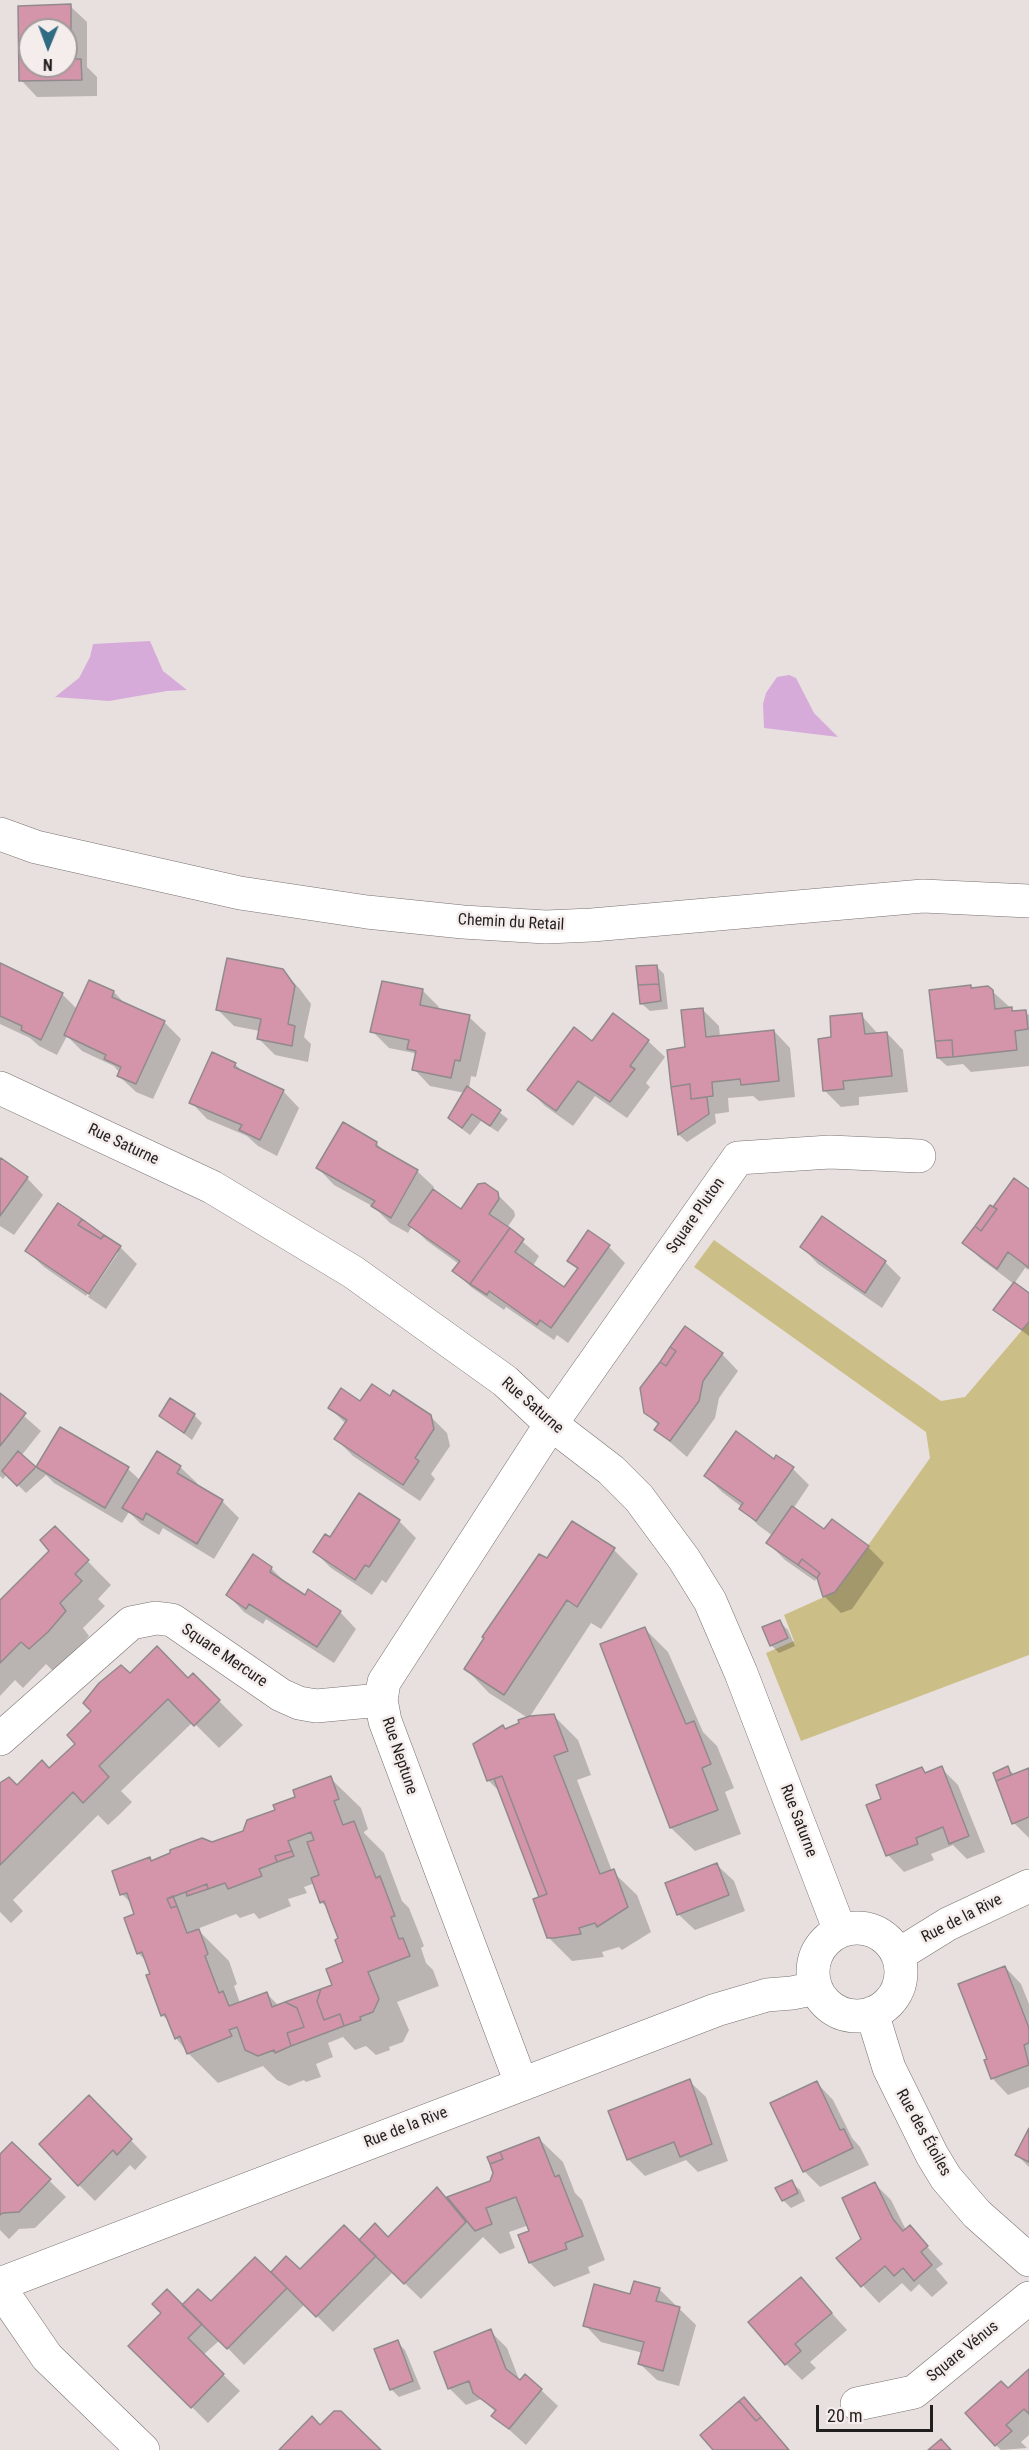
<!DOCTYPE html>
<meta charset="utf-8">
<style>
body{margin:0}
#map{position:relative;width:1029px;height:2450px;overflow:hidden;background:#e8e0df;font-family:"Roboto Condensed",sans-serif}
canvas{display:block}
.north{position:absolute;left:18px;top:18px;width:60px;height:60px;box-sizing:border-box;background:#f5edec;border:2px solid #a09b9a;border-radius:50%;rotate:181deg;font-size:16px;font-weight:700;line-height:24px;text-align:center;color:#211f1e}
.north::after{content:'';display:block;margin:auto;width:21px;height:27px;background:#2f6b82;clip-path:polygon(50% 0,100% 100%,50% 72%,0 100%)}
.scale{position:absolute;left:816px;top:2405px;width:117px;height:27px;box-sizing:border-box;border:3px solid #211f1e;border-top:0;padding-left:8px;font-size:18px;line-height:21px;white-space:nowrap;color:#211f1e;-webkit-text-stroke:4px #f5edec;paint-order:stroke}
</style>
<div id="map">
<canvas width="1029" height="2450"></canvas>
<div class="north">N</div>
<div class="scale">20 m</div>
</div>
<script>
const ctx = document.querySelector('canvas').getContext('2d');
ctx.lineJoin = 'round';
function fillPath(path, color) { ctx.fillStyle = color; ctx.fill(path, 'evenodd'); }
const shape = rows => new Path2D(rows.map(r => 'M' + r).join(''));
function strokePath(path, color, width, dash) { ctx.strokeStyle = color; ctx.lineWidth = width; ctx.lineCap = dash ? 'butt' : 'round'; ctx.setLineDash(dash || []); ctx.stroke(path); }
function write(font, color, halo, rows, align = 'center') {
  ctx.font = font + ' "Roboto Condensed",sans-serif'; ctx.lineWidth = 5; ctx.setLineDash([]); ctx.textBaseline = 'middle'; ctx.strokeStyle = halo; ctx.fillStyle = color; for (const [text, x, y, turn = 0] of rows) {
    ctx.save(); ctx.translate(x, y); ctx.rotate((+turn || 0) * Math.PI / 180); ctx.textAlign = isNaN(turn) ? turn : align; if (halo) ctx.strokeText(text, 0, 0); ctx.fillText(text, 0, 0); ctx.restore();
  }
}
const green = shape([
 [714,1240,941,1401,965,1397,1029,1322,1029,1655,801,1741,766,1653,794,1641,784,1615,835,1592,930,1458,926,1432,694,1267]
]);
const water = shape([
 [150,641,163,671,187,690,167,691,109,701,55,697,79,678,90,657,93,644],
 [789,675,796,678,814,713,838,737,764,728,763,704,766,693,777,677]
]);
const shadow = shape([
 [70,6,87,22,87,67,97,77,97,96,37,97,21,80,20,7],
 [30,30,66,30,66,66,30,66],
 [0,966,62,994,77,1009,114,992,127,1006,164,1022,181,1039,153,1099,136,1092,119,1076,120,1073,114,1066,82,1051,67,1036,57,1055,39,1046,30,1038,0,1024],
 [656,966,664,974,668,1009,650,1011,641,1003],
 [282,971,299,988,311,1004,304,1037,311,1044,308,1062,275,1055,259,1039,260,1031,234,1026,218,1010],
 [970,987,973,989,992,991,1015,1012,1025,1012,1029,1015,1029,1066,971,1072,963,1064,947,1066,938,1058],
 [422,990,439,1007,438,1010,469,1017,486,1033,476,1077,471,1076,469,1089,508,1119,498,1132,481,1121,470,1135,458,1126,450,1118,465,1093,430,1086,414,1069,416,1056,414,1053,389,1048,372,1031],
 [702,1009,719,1026,720,1037,774,1031,790,1048,795,1097,759,1101,753,1096,728,1098,729,1112,715,1114,716,1123,687,1142,679,1135,673,1088],
 [861,1015,878,1034,887,1033,903,1050,908,1092,859,1097,859,1105,841,1107,825,1091,833,1038],
 [648,1041,665,1057,646,1083,650,1087,627,1118,595,1096,573,1126,545,1106,529,1090,593,1043],
 [235,1064,244,1073,283,1091,299,1108,277,1156,258,1146,247,1136,207,1119,191,1102],
 [376,1143,387,1154,417,1171,434,1187,432,1191,462,1211,497,1194,514,1211,515,1216,507,1228,539,1256,533,1266,564,1289,578,1270,569,1261,609,1247,625,1263,568,1343,557,1335,554,1340,506,1307,504,1310,471,1287,454,1271,459,1264,427,1241,412,1226,408,1233,390,1223,374,1207,334,1185,318,1168],
 [0,1162,27,1178,43,1195,14,1235,0,1226],
 [1029,1190,1029,1270,1025,1268,1014,1284,1029,1295,1029,1336,995,1310,1014,1284,981,1259,964,1243],
 [120,1247,137,1264,106,1309,88,1297,118,1253,114,1253,86,1296,44,1267,27,1251],
 [802,1247,885,1262,901,1278,882,1308,818,1264],
 [722,1354,738,1371,719,1398,715,1418,687,1457,656,1430,659,1426,645,1412],
 [0,1395,41,1431,21,1456,36,1469,60,1429,128,1469,141,1481,180,1467,197,1483,196,1486,222,1501,239,1518,214,1559,163,1528,159,1535,141,1524,129,1512,122,1523,54,1483,46,1475,26,1493,7,1474,3,1479,0,1476],
 [390,1398,430,1416,447,1433,450,1446,431,1474,435,1479,420,1501,353,1456,336,1439,346,1424,330,1408],
 [194,1415,202,1423,192,1440,161,1416],
 [777,1457,793,1469,809,1485,793,1509,825,1532,868,1547,884,1563,852,1609,841,1613,825,1597,819,1581,816,1579,815,1581,785,1560,768,1543,773,1536,758,1525,741,1508,742,1507,722,1492,706,1476,775,1461],
 [399,1521,416,1538,386,1583,382,1580,372,1595,331,1568,315,1552,330,1539],
 [572,1523,614,1550,638,1574,601,1629,591,1623,529,1718,554,1716,578,1740,591,1775,577,1780,612,1871,637,1895,651,1932,622,1950,619,1947,602,1952,604,1957,572,1961,548,1937,542,1897,501,1793,488,1780,506,1730,528,1718,489,1693,466,1669,547,1560],
 [55,1528,111,1585,98,1599,105,1606,83,1628,89,1636,72,1656,54,1672,46,1664,23,1688,15,1680,0,1696,0,1602,51,1551],
 [271,1568,288,1585,305,1597,340,1612,356,1629,334,1663,266,1619,263,1624,244,1612,228,1595],
 [780,1622,788,1630,795,1646,779,1653,771,1645],
 [644,1628,668,1652,703,1732,717,1746,734,1788,725,1792,741,1834,695,1851,671,1828,601,1645],
 [130,1675,188,1679,193,1675,243,1725,219,1748,193,1722,121,1791,132,1802,119,1815,108,1825,98,1815,13,1900,23,1911,11,1923,0,1912,0,1785,17,1787,50,1770,77,1744],
 [941,1768,958,1785,985,1852,967,1859,953,1845,931,1854,934,1860,904,1872,888,1855,883,1800,921,1769,926,1774],
 [1007,1768,1015,1775,1029,1769,1029,1838,1014,1823,994,1773],
 [330,1778,361,1808,368,1829,364,1832,364,1833,384,1853,402,1901,409,1908,424,1946,421,1948,426,1963,433,1970,439,1986,397,2002,409,2030,403,2042,389,2047,390,2050,376,2055,366,2046,355,2050,343,2037,328,2043,333,2057,316,2064,321,2077,306,2082,304,2080,289,2086,277,2080,263,2066,218,2083,188,2053,176,2038,171,2023,162,2015,147,1962,138,1953,136,1914,133,1905,122,1894,149,1859,152,1862,212,1844,244,1832],
 [315,1883,321,1902,328,1908,340,1939,345,1963,334,1986,279,2006,266,1993,240,2003,234,1986,237,1984,229,1961,197,1929,236,1914,240,1918,254,1913,259,1919,291,1906,288,1899,307,1893,304,1887],
 [717,1865,734,1881,745,1911,695,1930,678,1914],
 [1005,1967,1021,1984,1029,2004,1029,2087,1008,2095,992,2078,989,2059],
 [689,2081,706,2097,728,2161,698,2172,686,2160,645,2176,628,2159],
 [817,2083,833,2100,852,2138,860,2147,869,2165,820,2187,804,2171],
 [89,2097,147,2157,135,2170,130,2165,95,2201,79,2185],
 [1029,2132,1029,2167,1017,2155],
 [539,2139,563,2162,575,2193,582,2200,605,2260,588,2267,590,2273,554,2287,530,2263,520,2236,531,2232,529,2225,509,2232,515,2248,500,2254,483,2237,421,2299,393,2272,333,2332,305,2304,244,2365,220,2340,203,2355,240,2391,208,2423,130,2346,182,2307,211,2303,271,2274,286,2258,300,2271,359,2242,388,2239,437,2190,452,2205,491,2182],
 [12,2144,66,2197,35,2228,19,2229,9,2239,0,2230,0,2156],
 [791,2182,800,2190,805,2201,791,2208,783,2200],
 [875,2184,891,2200,906,2230,909,2227,943,2264,936,2269,948,2283,932,2297,919,2284,911,2292,902,2283,879,2303,838,2259,863,2239],
 [801,2279,847,2330,810,2362,816,2368,802,2380,786,2364],
 [659,2289,696,2325,679,2386,657,2380,640,2364,643,2353,601,2342,585,2325,631,2296],
 [490,2331,507,2348,520,2382,541,2390,558,2406,526,2445,493,2415,496,2412,481,2399,466,2405,449,2388],
 [397,2342,405,2350,421,2389,399,2397,391,2389],
 [1029,2371,1029,2435,1021,2442,1027,2448,1001,2450,996,2445,1008,2390]
]);
const building = shape([
 [71,4,71,59,81,59,82,80,19,81,18,6,71,4],
 [30,30,66,30,66,66,30,66,30,30],
 [227,958,283,969,295,986,288,1024,295,1026,292,1046,257,1039,261,1019,216,1010,227,958],
 [0,963,63,993,41,1040,21,1030,22,1026,0,1016,0,963],
 [657,965,659,984,638,985,636,966,657,965],
 [89,980,114,991,112,997,165,1021,136,1084,117,1076,121,1067,104,1059,106,1055,64,1035,89,980],
 [382,981,423,989,420,1005,470,1015,460,1061,455,1060,451,1078,412,1070,416,1051,407,1049,409,1040,370,1032,382,981],
 [659,984,661,1001,640,1004,638,985,659,984],
 [971,985,971,988,988,986,993,990,995,1009,1012,1007,1012,1011,1026,1010,1028,1029,1015,1031,1017,1050,953,1057,952,1040,935,1041,929,990,971,985],
 [703,1008,706,1037,774,1030,779,1081,741,1085,740,1079,712,1082,713,1096,691,1099,690,1084,671,1087,667,1050,685,1047,681,1010,703,1008],
 [613,1013,649,1040,630,1066,635,1069,610,1102,578,1081,556,1111,527,1090,574,1027,592,1041,613,1013],
 [862,1013,865,1034,887,1032,892,1076,843,1081,844,1089,823,1091,818,1039,831,1037,830,1016,862,1013],
 [952,1040,953,1057,937,1058,935,1041,952,1040],
 [212,1052,236,1063,234,1067,284,1090,260,1140,239,1130,242,1125,189,1103,212,1052],
 [690,1084,691,1099,707,1097,709,1114,678,1135,671,1087,690,1084],
 [467,1086,501,1110,490,1126,472,1114,462,1128,448,1118,467,1086],
 [343,1122,377,1142,376,1146,418,1170,391,1218,371,1206,375,1201,316,1168,343,1122],
 [1,1158,28,1177,0,1216,0,1160,1,1158],
 [1014,1178,1029,1189,1029,1268,1008,1252,997,1269,962,1243,975,1226,981,1231,997,1209,993,1207,1014,1178],
 [485,1183,498,1192,499,1199,489,1214,510,1228,470,1284,452,1271,460,1261,408,1225,433,1189,461,1209,478,1184,485,1183],
 [58,1203,82,1219,78,1225,101,1239,104,1235,121,1246,89,1294,25,1251,58,1203],
 [990,1205,997,1209,981,1231,975,1226,990,1205],
 [822,1216,886,1261,865,1293,800,1247,822,1216],
 [82,1219,104,1235,101,1239,78,1225,82,1219],
 [510,1228,524,1239,515,1252,564,1287,578,1268,567,1261,588,1230,610,1245,551,1328,540,1320,537,1325,489,1291,487,1295,470,1284,510,1228],
 [1014,1282,1029,1293,1029,1322,1022,1330,993,1310,1014,1282],
 [685,1326,723,1353,703,1381,699,1401,670,1441,654,1430,659,1423,644,1413,640,1388,660,1362,666,1366,676,1351,670,1347,685,1326],
 [670,1347,676,1351,666,1366,660,1362,670,1347],
 [372,1384,390,1396,393,1390,431,1415,434,1429,415,1458,419,1461,403,1485,334,1439,347,1420,328,1408,341,1388,360,1401,372,1384],
 [0,1393,26,1413,0,1446,0,1393],
 [170,1398,195,1414,184,1433,159,1416,170,1398],
 [60,1427,129,1467,105,1508,36,1467,60,1427],
 [736,1431,774,1459,776,1455,794,1467,756,1521,739,1509,743,1503,704,1476,736,1431],
 [18,1451,36,1467,17,1486,2,1471,18,1451],
 [157,1451,181,1466,177,1473,223,1500,197,1544,146,1513,143,1520,122,1508,157,1451],
 [359,1493,400,1520,369,1567,365,1565,355,1580,313,1552,325,1534,330,1537,359,1493],
 [792,1506,824,1529,832,1519,869,1546,835,1592,823,1597,817,1578,820,1573,802,1559,798,1565,766,1543,792,1506],
 [572,1521,615,1548,577,1607,567,1600,504,1695,464,1669,484,1638,482,1637,539,1554,547,1558,572,1521],
 [55,1526,89,1560,75,1574,82,1581,60,1603,66,1611,48,1632,29,1649,21,1642,0,1663,0,1600,49,1551,40,1540,55,1526],
 [253,1554,272,1567,270,1572,305,1595,308,1589,341,1611,317,1647,249,1604,246,1609,226,1595,253,1554],
 [802,1559,820,1573,817,1578,798,1565,802,1559],
 [780,1620,788,1638,770,1646,762,1627,780,1620],
 [645,1627,686,1724,694,1721,711,1764,702,1768,718,1810,670,1828,600,1644,645,1627],
 [157,1646,188,1678,193,1673,220,1700,194,1726,168,1699,99,1766,109,1777,83,1803,73,1792,0,1865,0,1783,9,1777,17,1785,42,1760,49,1768,75,1744,67,1735,91,1711,83,1703,99,1683,121,1665,130,1673,157,1646],
 [554,1714,568,1751,554,1756,600,1874,614,1869,628,1907,597,1927,595,1923,579,1928,581,1934,554,1938,547,1938,533,1899,547,1894,502,1776,487,1781,473,1744,503,1725,505,1729,519,1723,518,1720,530,1716,554,1714],
 [942,1766,969,1836,949,1844,943,1827,916,1838,918,1844,886,1856,866,1805,881,1799,876,1785,922,1767,925,1773,942,1766],
 [1008,1766,1011,1775,996,1781,993,1773,1008,1766],
 [1029,1768,1029,1817,1012,1824,996,1781,1029,1768],
 [331,1776,339,1799,334,1801,343,1825,354,1821,376,1878,380,1876,395,1916,391,1917,399,1939,403,1938,410,1956,368,1972,379,1999,373,2012,360,2017,361,2020,344,2026,340,2014,324,2020,317,2001,321,1989,332,1985,326,1969,343,1962,335,1940,338,1938,331,1920,324,1901,320,1903,311,1878,319,1875,307,1842,314,1840,311,1832,288,1841,292,1851,275,1856,277,1862,259,1869,262,1876,228,1889,225,1883,208,1889,207,1884,167,1899,171,1908,177,1906,187,1933,199,1929,208,1954,205,1956,219,1993,223,1991,229,2006,267,1992,272,2007,285,2002,297,2008,304,2027,287,2033,291,2046,275,2053,274,2050,258,2056,245,2050,237,2027,229,2030,232,2036,187,2054,180,2036,175,2039,165,2014,161,2016,146,1975,150,1974,142,1952,137,1954,124,1918,134,1914,127,1893,120,1895,112,1871,150,1857,151,1861,170,1853,170,1850,202,1838,212,1842,243,1831,247,1820,275,1810,273,1805,295,1797,293,1790,331,1776],
 [502,1776,547,1894,539,1897,494,1779,502,1776],
 [292,1851,294,1856,277,1862,275,1856,292,1851],
 [717,1863,729,1895,677,1915,665,1883,717,1863],
 [207,1884,208,1889,187,1896,186,1892,207,1884],
 [173,1896,177,1906,171,1908,167,1899,173,1896],
 [1005,1966,1029,2028,1029,2043,1024,2045,1029,2065,991,2079,984,2060,987,2059,958,1984,1005,1966],
 [321,1989,317,2001,324,2020,340,2014,344,2026,291,2046,287,2033,304,2027,297,2008,285,2002,321,1989],
 [690,2079,712,2144,680,2157,674,2142,627,2160,608,2111,690,2079],
 [817,2081,840,2130,844,2129,853,2148,803,2172,770,2103,817,2081],
 [89,2095,132,2139,117,2155,113,2150,78,2186,39,2144,89,2095],
 [1029,2128,1029,2162,1015,2155,1029,2128],
 [539,2137,555,2177,559,2175,583,2236,565,2243,567,2249,529,2263,518,2235,529,2231,516,2197,486,2208,492,2224,475,2231,447,2197,490,2181,493,2173,490,2164,503,2159,500,2152,539,2137],
 [12,2142,51,2179,19,2212,3,2213,0,2215,0,2154,12,2142],
 [500,2152,503,2159,490,2164,487,2157,500,2152],
 [792,2180,798,2193,782,2201,775,2188,792,2180],
 [875,2182,893,2219,903,2231,910,2225,928,2246,921,2252,932,2265,914,2281,903,2268,894,2276,885,2266,861,2287,836,2258,861,2239,842,2198,875,2182],
 [437,2187,466,2222,404,2284,359,2240,375,2223,388,2237,437,2187],
 [344,2225,376,2256,316,2317,271,2272,286,2256,300,2269,344,2225],
 [255,2257,287,2288,227,2349,182,2305,198,2289,211,2301,255,2257],
 [801,2277,832,2313,795,2344,801,2351,785,2365,748,2322,801,2277],
 [634,2281,660,2288,656,2301,680,2307,663,2371,638,2364,644,2342,583,2326,594,2284,630,2294,634,2281],
 [167,2289,202,2324,188,2338,224,2374,191,2408,128,2346,161,2313,152,2304,167,2289],
 [491,2329,506,2369,520,2380,525,2374,542,2389,509,2429,491,2416,496,2410,473,2393,469,2381,448,2389,434,2352,491,2329],
 [398,2340,413,2381,390,2390,374,2349,398,2340],
 [1029,2369,1029,2414,1024,2409,1006,2425,1012,2431,995,2446,965,2413,1001,2381,1008,2388,1029,2369],
 [744,2397,761,2417,756,2421,739,2401,744,2397],
 [739,2401,756,2421,761,2417,789,2450,713,2450,700,2435,739,2401],
 [334,2411,341,2411,381,2450,279,2450,312,2416,320,2425,334,2411],
 [941,2439,951,2450,928,2450,941,2439]
]);
const minor = shape([
 [0,834,36,847,240,893,367,912,463,922,546,927,592,925,923,896,1029,901],
 [0,1088,212,1187,353,1272,505,1381,551,1424,611,1470,639,1498,684,1559,710,1601,741,1673,840,1931],
 [0,1739,131,1623,156,1618,172,1620,281,1695,299,1703,316,1706,381,1700],
 '813 1972a44 44 0 1 1 88 0a44 44 0 1 1-88 0Z',
 [898,1955,948,1924,1029,1886],
 [872,2013,889,2068,932,2155,946,2178,977,2214,1029,2260],
 [521,2083,385,1721,381,1700,384,1682,551,1424,738,1158,830,1152,919,1156],
 [1,2283,8,2300,47,2357,143,2450],
 [0,2284,716,2010,767,1995,792,1993,816,1988],
 [857,2404,914,2392,1029,2298]
]);
const streetNames = [
 ["Chemin du Retail",511,923,3],
 ["Rue Saturne",123,1145,25],
 ["Square Pluton",696,1216,-55],
 ["Rue Saturne",532,1406,41],
 ["Square Mercure",224,1656,34],
 ["Rue Neptune",399,1756,71],
 ["Rue Saturne",798,1821,69],
 ["Rue de la Rive",962,1919,-27],
 ["Rue de la Rive",406,2128,-21],
 ["Rue des Étoiles",923,2133,61],
 ["Square Vénus",963,2352,-39]
];
fillPath(green, '#ccbe87');
fillPath(water, '#d7abd9');
fillPath(shadow, '#0003');
fillPath(building, '#d495aa');
strokePath(building, '#918a8c', 1.5);
strokePath(minor, '#787170', 34);
strokePath(minor, '#fff', 33);
write('16px', '#211f1e', '#f5edec', streetNames);
</script>
